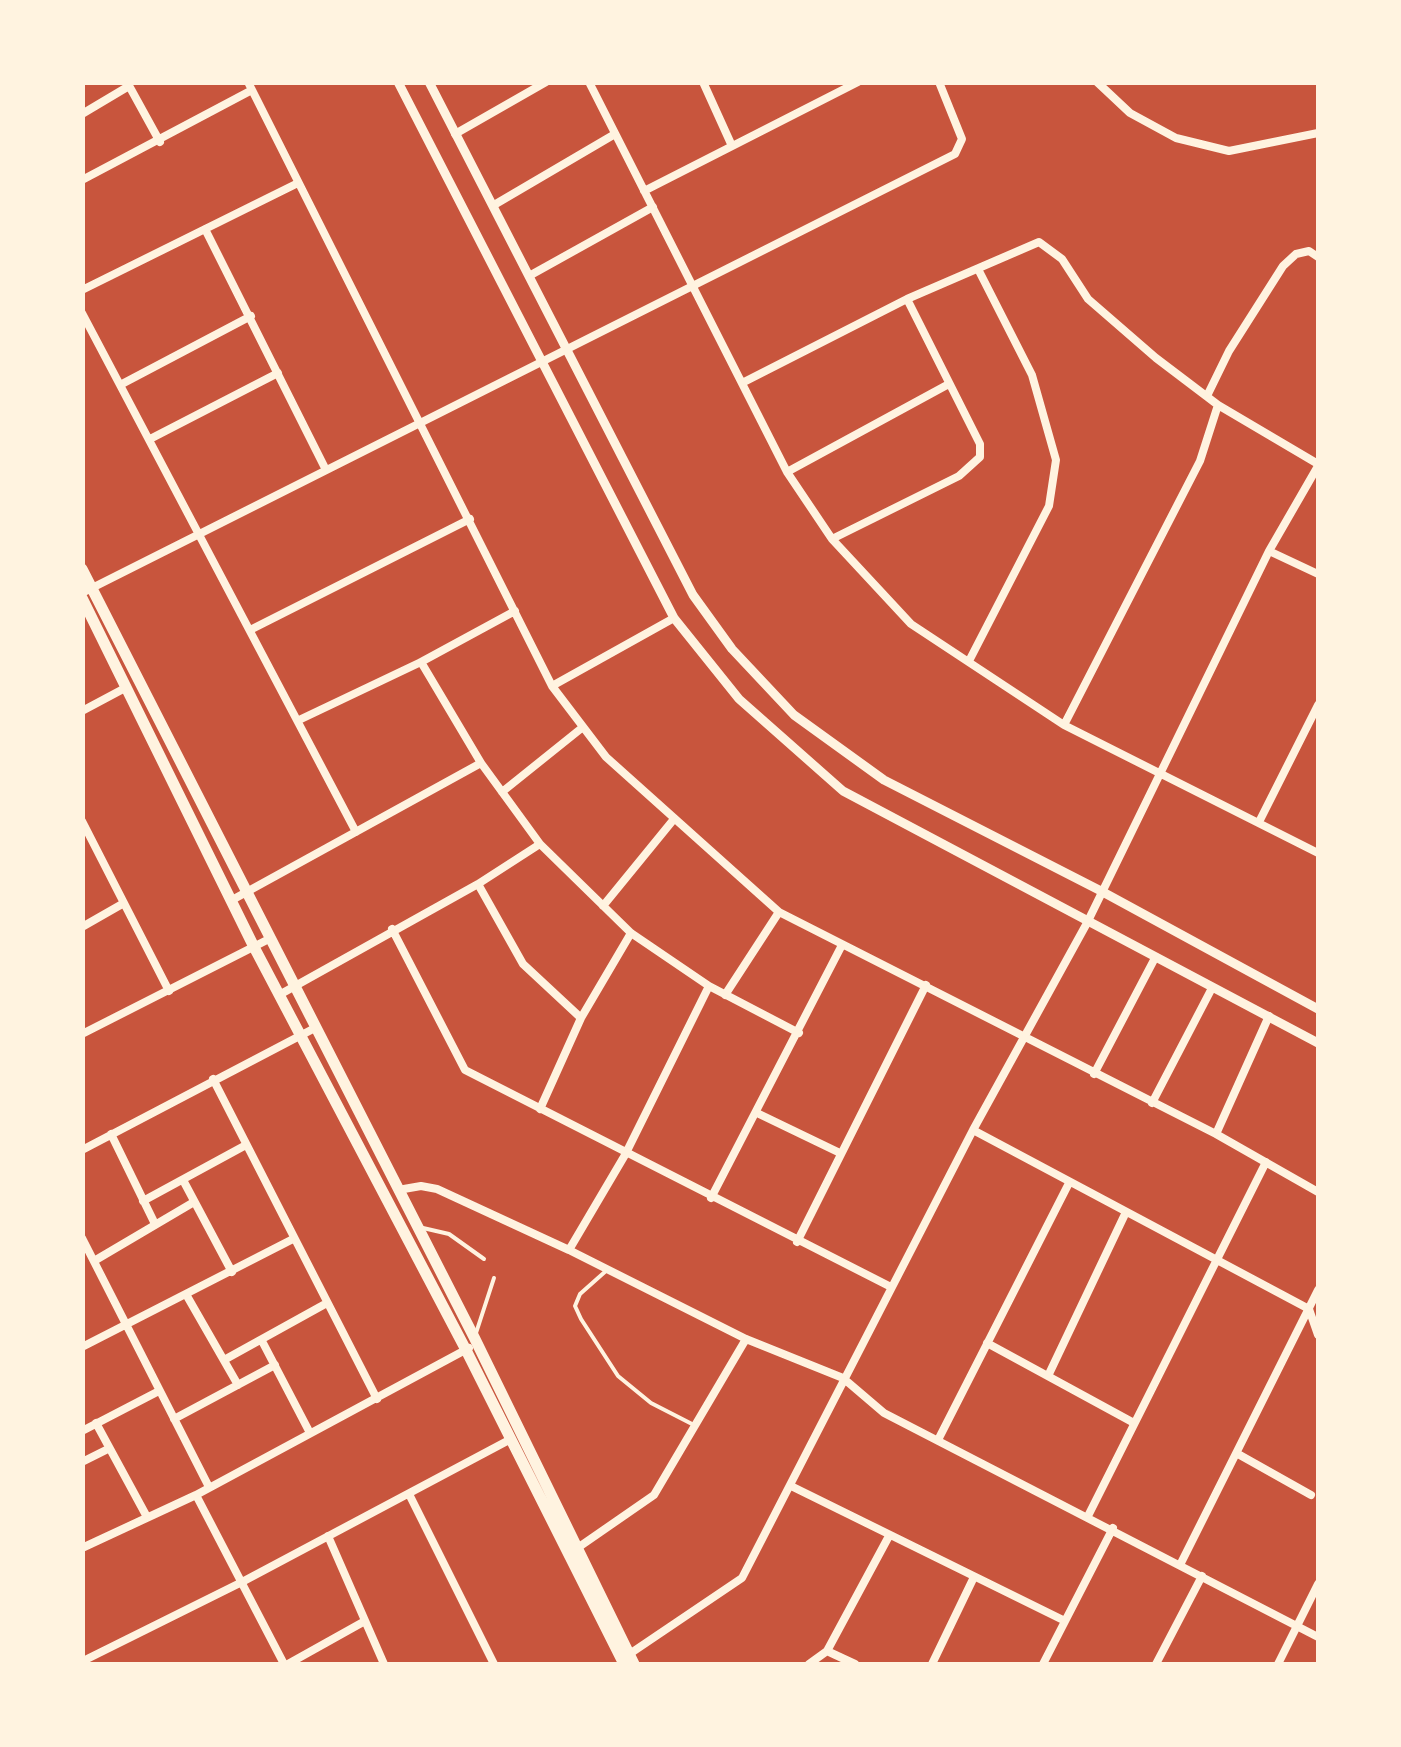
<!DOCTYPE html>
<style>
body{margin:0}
#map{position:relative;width:1401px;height:1747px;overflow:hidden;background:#c8553d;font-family:Helvetica,sans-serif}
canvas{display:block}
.frame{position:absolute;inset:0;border:85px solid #fff3e0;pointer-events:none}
</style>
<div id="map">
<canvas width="1401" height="1747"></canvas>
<div class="frame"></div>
</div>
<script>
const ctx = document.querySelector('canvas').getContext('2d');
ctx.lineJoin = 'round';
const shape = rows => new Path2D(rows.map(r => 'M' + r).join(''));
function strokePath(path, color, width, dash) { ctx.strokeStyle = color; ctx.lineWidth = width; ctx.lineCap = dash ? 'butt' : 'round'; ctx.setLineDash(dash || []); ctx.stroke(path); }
const service = shape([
 [423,1228,449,1234,484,1259],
 [607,1270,580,1294,575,1306,581,1319,618,1376,651,1403,692,1424],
 [476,1333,494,1278]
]);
const minor = shape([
 [127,82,160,142],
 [248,82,552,686,606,757,779,912,1216,1134,1318,1192],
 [589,82,787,472,832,539,911,624,1064,725,1318,853],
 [703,82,732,146],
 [1097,82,1130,113,1176,138,1229,151,1318,133],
 [82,114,129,86],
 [455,134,546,82],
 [82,180,252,90],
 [644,191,858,82],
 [494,205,615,134],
 [205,229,326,470],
 [529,276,653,207],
 [82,290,298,183],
 [82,313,356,832],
 [742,383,907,299,1039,242,1062,259,1088,299,1156,358,1218,405,1318,464],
 [120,385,251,316],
 [1207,396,1229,351,1283,266,1296,254,1309,251,1318,257],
 [150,439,278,373],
 [787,472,947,385],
 [832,539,959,476,980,457,980,444,907,299],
 [1269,551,1318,574],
 [82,593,955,154,962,139,939,82],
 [250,630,470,519],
 [969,661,1049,506,1056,460,1032,375,978,269],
 [421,662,481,763,540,844,631,933,709,986,799,1033],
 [552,686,674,618],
 [82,711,127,687],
 [299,720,421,662,515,611],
 [1064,725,1200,461,1218,405],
 [502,792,583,727],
 [1260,820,1318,705],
 [82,821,169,991],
 [478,884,523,964,581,1018],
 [232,900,481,763],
 [603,906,674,819],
 [82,927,124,903],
 [392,929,465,1070,891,1287],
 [279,995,478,884,540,844],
 [725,995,779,912],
 [82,1034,269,939],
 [1094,1074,1155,958],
 [213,1079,377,1399],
 [1152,1103,1212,988],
 [540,1109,581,1018,631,933],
 [757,1113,840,1153],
 [973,1130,1309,1309],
 [111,1134,155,1224],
 [1216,1134,1269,1016],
 [82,1150,313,1029],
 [183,1180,232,1272],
 [398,1190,421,1186,437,1189,569,1250,746,1339,843,1378,884,1413,1318,1637],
 [711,1198,842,945],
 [143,1201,246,1145],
 [82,1238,209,1487],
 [797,1242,926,985],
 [569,1250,625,1155,709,986],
 [94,1261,194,1202],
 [187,1296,238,1385],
 [1309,1309,1318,1335],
 [262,1341,310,1433],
 [987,1343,1134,1423],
 [82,1347,293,1239],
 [224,1360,327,1303],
 [1048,1376,1126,1212],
 [174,1419,275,1365],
 [96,1423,147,1517],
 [82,1431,159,1391],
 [938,1440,1068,1185],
 [1238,1454,1311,1495],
 [82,1462,108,1449],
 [791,1486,1063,1620],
 [409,1494,494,1664],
 [196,1495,284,1664],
 [1088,1516,1266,1162],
 [328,1536,384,1664],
 [82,1548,196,1495,469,1348],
 [576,1549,654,1495,746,1339],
 [1180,1565,1318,1290],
 [827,1651,855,1664],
 [628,1655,742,1578,973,1130,1087,923,1269,551,1318,466],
 [85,1660,242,1582,511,1439],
 [288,1664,365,1621],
 [809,1664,827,1651,889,1536],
 [932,1664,974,1577],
 [1043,1664,1113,1528],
 [1156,1664,1202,1576],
 [1278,1664,1318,1584]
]);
const tertiary = shape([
 [398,82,674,618,739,699,843,791,1318,1043],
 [429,82,693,595,732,649,794,715,884,780,1101,891,1318,1009]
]);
const primary = shape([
 [82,569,474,1337,634,1664],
 [82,598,254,947,466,1350,624,1664]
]);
strokePath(service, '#fff3e0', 4);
strokePath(minor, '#fff3e0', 8);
strokePath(tertiary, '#fff3e0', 9);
strokePath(primary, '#fff3e0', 11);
</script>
